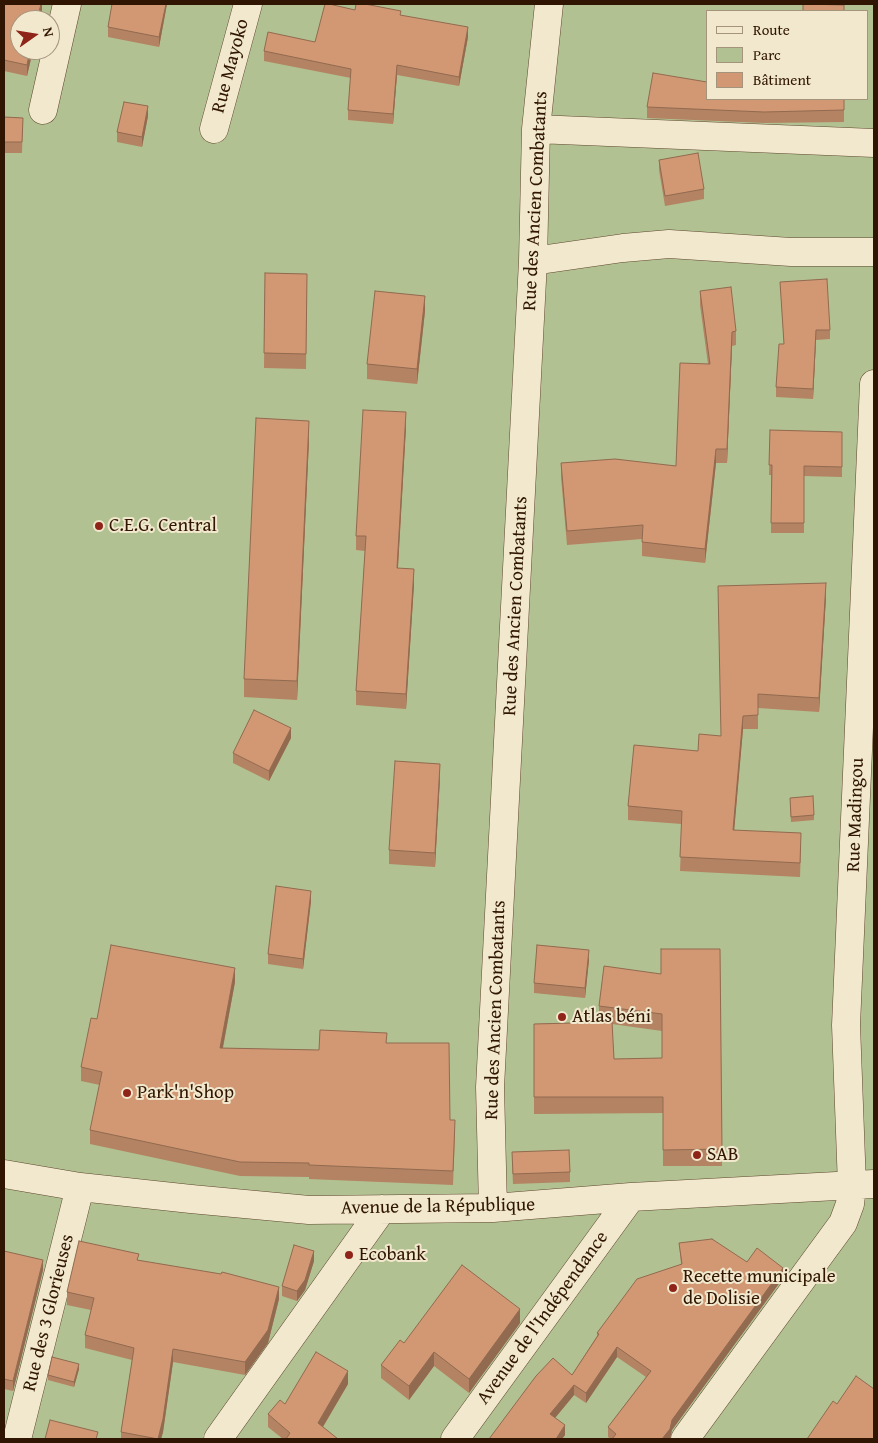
<!DOCTYPE html>
<meta charset="utf-8">
<style>
body{margin:0}
#map{position:relative;width:878px;height:1443px;overflow:hidden;background:#eadbb4;font-family:"Gentium Book Plus",serif}
canvas{display:block}
.frame{position:absolute;inset:0;border:5px solid #301602;pointer-events:none}
.legend{position:absolute;left:706px;top:10px;width:162px;height:90px;box-sizing:border-box;background:#f1e8ce;border:1px solid #a4947c;margin:0;padding:6px 9px;list-style:none;font-size:15px;color:#301602}
.legend li{display:flex;align-items:center;gap:10px;height:25px}
.legend b{width:25px;border:1px solid #a4947c}
.north{position:absolute;left:10px;top:10px;width:50px;height:50px;box-sizing:border-box;background:#f1e8ce;border:1px solid #a4947c;border-radius:50%;rotate:77deg;font-size:14px;font-weight:700;line-height:20px;text-align:center;color:#301602}
.north::after{content:'';display:block;margin:auto;width:18px;height:22px;background:#8f2418;clip-path:polygon(50% 0,100% 100%,50% 72%,0 100%)}
</style>
<div id="map">
<canvas width="878" height="1443"></canvas>
<div class="frame"></div>
<ul class="legend">
<li><b style="height:6px;background:#f1e8ce"></b>Route</li>
<li><b style="height:14px;background:#b2c191"></b>Parc</li>
<li><b style="height:14px;background:#d19873"></b>Bâtiment</li>
</ul>
<div class="north">N</div>
</div>
<script>
const ctx = document.querySelector('canvas').getContext('2d');
ctx.lineJoin = 'round';
function fillPath(path, color) { ctx.fillStyle = color; ctx.fill(path, 'evenodd'); }
const shape = rows => new Path2D(rows.map(r => 'M' + r).join(''));
function strokePath(path, color, width, dash) { ctx.strokeStyle = color; ctx.lineWidth = width; ctx.lineCap = dash ? 'butt' : 'round'; ctx.setLineDash(dash || []); ctx.stroke(path); }
function write(font, color, halo, rows, align = 'center') {
  ctx.font = font + ' "Gentium Book Plus",serif'; ctx.lineWidth = 4; ctx.setLineDash([]); ctx.textBaseline = 'middle'; ctx.strokeStyle = halo; ctx.fillStyle = color; for (const [text, x, y, turn = 0] of rows) {
    ctx.save(); ctx.translate(x, y); ctx.rotate((+turn || 0) * Math.PI / 180); ctx.textAlign = isNaN(turn) ? turn : align; if (halo) ctx.strokeText(text, 0, 0); ctx.fillText(text, 0, 0); ctx.restore();
  }
}
const green = shape([
 [4,4,874,4,874,1439,4,1439],
 [707,11,867,11,867,99,707,99],
 [20,20,50,20,50,50,20,50]
]);
const minor = shape([
 [43,110,67,4],
 [214,129,248,4],
 [536,129,874,143],
 [533,261,623,248,669,244,791,252,874,252],
 [4,1174,80,1187,191,1199,309,1210,493,1208,631,1197,874,1184],
 [493,1208,490,1087,533,261,536,129,549,4],
 [17,1439,80,1187],
 [218,1439,382,1209],
 [455,1439,631,1197],
 [685,1439,843,1223,850,1204,852,1186,846,1025,874,384]
]);
const wall = shape([
 [4,4,42,4,42,10,40,20,20,20,20,50,33,50,27,76,4,71],
 [167,4,159,47,108,37,108,27],
 [355,10,401,15,468,37,459,86,397,75,393,124,348,120,348,110,351,78,264,61,264,51,315,42],
 [707,99,844,99,844,122,764,123,647,118,647,107],
 [148,116,142,147,117,142,117,132],
 [4,117,23,118,22,153,4,153],
 [659,160,704,189,704,199,665,206,659,170],
 [265,273,307,274,306,369,264,368],
 [780,282,830,330,830,339,816,340,813,399,776,397,776,387,784,344],
 [700,291,736,331,736,345,732,346,727,463,716,463,705,563,642,556,642,539,567,545,561,477,561,463,676,466,708,364,700,305],
 [425,311,417,384,367,379,367,364],
 [406,427,398,568,414,584,406,709,356,705,356,691,365,551,356,550,356,536],
 [770,430,842,432,842,477,804,476,804,533,771,533,771,475,769,475],
 [309,440,297,700,244,697,244,679],
 [826,597,819,712,758,708,758,729,743,729,734,830,801,847,800,877,680,871,682,824,628,820,628,806,698,751,721,736],
 [291,738,269,781,233,763,233,753],
 [440,778,435,867,389,864,389,850],
 [790,803,814,815,814,820,791,822],
 [311,901,303,969,268,964,268,954],
 [720,949,722,1166,663,1166,663,1113,534,1114,534,1024,599,1022,599,1006,661,974],
 [612,1024,662,1031,662,1058,614,1059],
 [589,960,585,998,534,993,534,983],
 [235,982,223,1048,319,1050,387,1043,450,1120,455,1134,453,1185,309,1179,309,1177,240,1176,90,1144,90,1130,100,1085,81,1081,81,1067,97,1019],
 [512,1162,570,1172,570,1182,513,1184],
 [679,1243,747,1262,783,1278,672,1430,670,1439,611,1439,608,1437,608,1427,646,1377,617,1357,586,1403,574,1395,555,1418,565,1435,562,1439,489,1439,572,1375,597,1336,597,1333,681,1264],
 [4,1251,43,1270,13,1391,4,1389],
 [139,1260,279,1299,268,1343,245,1375,173,1362,163,1432,161,1439,121,1439,121,1432,132,1360,85,1348,85,1335,91,1310,67,1305,67,1292],
 [314,1261,305,1290,297,1301,282,1296,282,1286],
 [520,1323,469,1393,434,1366,409,1400,381,1378,381,1365,404,1343],
 [79,1369,74,1387,48,1380,48,1375],
 [348,1384,323,1427,338,1439,283,1439,268,1427,268,1414,285,1404]
]);
const shadedWall = shape([
 [41,4,42,4,42,10,40,20,37,20],
 [166,4,167,4,159,47,159,37],
 [468,27,468,37,459,86,459,77],
 [30,50,33,50,27,76,27,65],
 [397,65,397,75,393,124,393,114],
 [148,106,148,116,142,147,142,137],
 [425,296,425,311,417,384,417,369],
 [816,330,816,340,813,399,813,389],
 [732,332,732,346,727,463,727,449],
 [406,412,406,427,397,583,397,568],
 [309,421,309,440,297,700,297,681],
 [716,449,716,463,705,563,705,549],
 [414,569,414,584,406,709,406,694],
 [826,583,826,597,819,712,819,698],
 [743,716,743,729,733,844,733,830],
 [291,728,291,738,269,781,269,771],
 [440,764,440,778,435,867,435,853],
 [311,891,311,901,303,969,303,959],
 [589,950,589,960,585,998,585,988],
 [235,968,235,982,220,1062,220,1048],
 [314,1251,314,1261,305,1290,297,1301,297,1291],
 [43,1260,43,1270,13,1391,13,1381],
 [783,1268,783,1278,672,1430,670,1439,662,1439,672,1420],
 [279,1287,279,1299,268,1343,245,1375,245,1362],
 [520,1309,520,1323,469,1393,469,1379],
 [617,1347,617,1357,586,1403,586,1393],
 [173,1349,173,1362,163,1432,161,1439,158,1439],
 [434,1352,434,1366,409,1400,409,1386],
 [79,1364,79,1369,74,1387,74,1382],
 [348,1371,348,1384,318,1435,318,1423],
 [574,1385,574,1395,550,1424,550,1414],
 [565,1425,565,1435,562,1439,556,1439]
]);
const building = shape([
 [4,4,41,4,37,20,20,20,20,50,30,50,27,65,4,60,4,4],
 [112,4,166,4,159,37,108,27,112,4],
 [325,4,329,4,355,10,356,4,365,4,401,11,400,15,468,27,459,77,397,65,393,114,348,110,351,69,264,51,268,32,315,42,325,4],
 [803,4,844,5,844,11,803,11,803,4],
 [653,73,707,82,707,99,844,99,844,110,764,112,647,107,653,73],
 [124,102,148,106,142,137,117,132,124,102],
 [4,117,23,118,22,142,4,142,4,117],
 [698,153,704,189,665,196,659,160,698,153],
 [265,273,307,274,306,354,264,353,265,273],
 [827,279,830,330,816,330,813,389,776,387,779,344,784,344,780,282,827,279],
 [731,287,736,331,732,332,727,449,716,449,705,549,642,542,643,525,567,531,561,463,615,459,676,466,680,363,710,364,700,291,731,287],
 [375,291,425,296,417,369,367,364,375,291],
 [363,410,406,412,397,568,414,569,406,694,356,691,366,536,356,536,363,410],
 [256,418,309,421,297,681,244,679,256,418],
 [770,430,842,432,842,467,804,466,804,523,771,523,772,465,769,465,770,430],
 [826,583,819,698,758,694,758,715,743,716,733,830,801,833,800,863,680,857,682,811,628,806,634,745,698,751,699,734,721,736,718,586,826,583],
 [254,710,291,728,269,771,233,753,254,710],
 [395,761,440,764,435,853,389,850,395,761],
 [813,796,814,815,791,817,790,798,813,796],
 [276,886,311,891,303,959,268,954,276,886],
 [111,945,235,968,220,1048,319,1050,320,1030,387,1033,386,1043,449,1043,450,1120,455,1120,453,1171,309,1165,309,1163,240,1162,90,1130,102,1072,81,1067,91,1018,97,1019,111,945],
 [537,945,589,950,585,988,534,983,537,945],
 [661,949,720,949,722,1149,663,1150,663,1097,534,1097,534,1024,612,1022,614,1059,662,1058,662,1014,599,1006,604,966,661,974,661,949],
 [569,1150,570,1172,513,1174,512,1152,569,1150],
 [712,1239,747,1262,757,1248,783,1268,672,1420,670,1429,662,1439,612,1439,616,1434,608,1427,651,1371,617,1347,586,1393,574,1385,550,1414,565,1425,556,1439,489,1439,536,1376,553,1358,572,1375,599,1334,597,1333,637,1279,682,1264,679,1243,712,1239],
 [79,1241,139,1254,137,1260,221,1274,222,1272,279,1287,268,1330,245,1362,173,1349,163,1419,158,1439,121,1432,134,1348,85,1335,94,1298,67,1292,79,1241],
 [294,1245,314,1251,305,1280,297,1291,282,1286,294,1245],
 [4,1251,43,1260,13,1381,4,1379,4,1251],
 [462,1265,520,1309,469,1379,434,1352,409,1386,381,1365,400,1340,404,1343,462,1265],
 [316,1352,348,1371,318,1423,338,1439,286,1439,290,1433,268,1414,280,1400,285,1404,316,1352],
 [52,1357,79,1364,74,1382,48,1375,52,1357],
 [856,1376,874,1389,874,1439,807,1439,833,1401,837,1404,856,1376],
 [50,1420,98,1432,96,1439,45,1439,50,1420]
]);
const markers = [
 [99,526,5,"#8f2418"],
 [562,1017,5,"#8f2418"],
 [127,1093,5,"#8f2418"],
 [697,1155,5,"#8f2418"],
 [349,1255,5,"#8f2418"],
 [673,1288,5,"#8f2418"]
];
const streetNames = [
 ["Rue Mayoko",231,66,-75],
 ["Rue des Ancien Combatants",536,201,-87],
 ["Rue des Ancien Combatants",516,606,-87],
 ["Rue Madingou",856,815,-88],
 ["Rue des Ancien Combatants",496,1010,-88],
 ["Avenue de la République",438,1207,-1],
 ["Rue des 3 Glorieuses",49,1313,-76],
 ["Avenue de l'Indépendance",543,1318,-54]
];
const poiNames = [
 ["C.E.G. Central",109,526],
 ["Atlas béni",572,1017],
 ["Park'n'Shop",137,1093],
 ["SAB",707,1155],
 ["Ecobank",359,1255],
 ["Recette municipale",683,1277],
 ["de Dolisie",683,1299]
];
fillPath(green, '#b2c191');
strokePath(minor, '#5e472e', 29);
strokePath(minor, '#f1e8ce', 28);
fillPath(wall, '#b48363');
fillPath(shadedWall, '#926a50');
fillPath(building, '#d19873');
strokePath(building, '#926a50', 1);
for (const [x, y, r, color] of markers) { const dot = new Path2D(); dot.arc(x, y, r, 0, 2 * Math.PI); ctx.fillStyle = color; ctx.fill(dot); strokePath(dot, '#f1e8ce', 2); }
write('19px', '#301602', '#f1e8ce', streetNames);
write('19px', '#301602', '#f1e8ce', poiNames, 'left');
</script>
